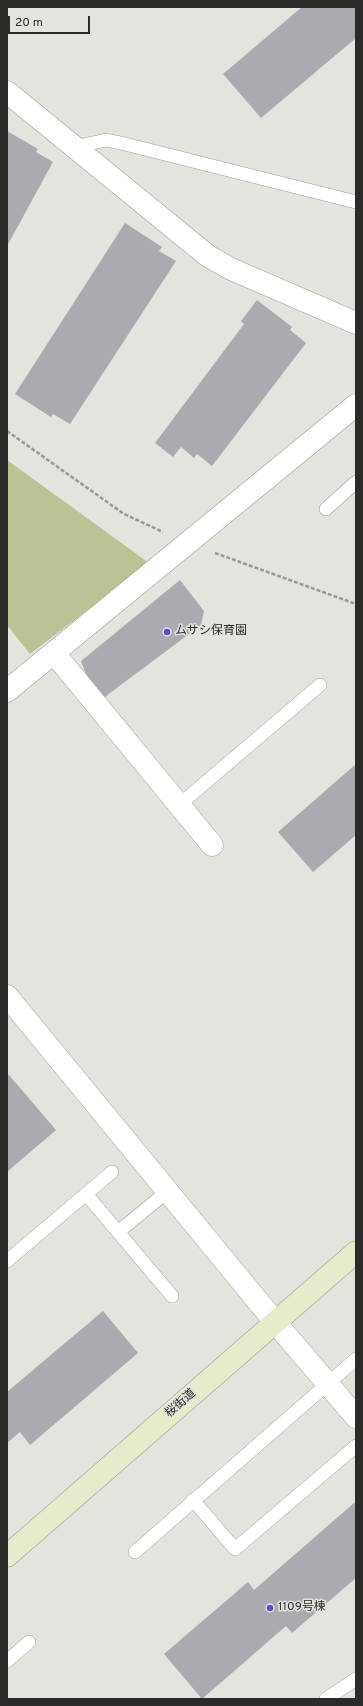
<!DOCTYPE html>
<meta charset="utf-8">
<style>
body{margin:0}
#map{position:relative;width:363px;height:1706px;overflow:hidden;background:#e2e4dd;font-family:Overpass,sans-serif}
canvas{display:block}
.frame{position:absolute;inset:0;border:8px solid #2a2b28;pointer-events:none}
.scale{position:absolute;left:8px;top:16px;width:82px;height:18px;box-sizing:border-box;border:2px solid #2a2b28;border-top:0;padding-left:5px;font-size:12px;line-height:14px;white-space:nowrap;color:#2a2b28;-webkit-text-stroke:3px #e2e4dd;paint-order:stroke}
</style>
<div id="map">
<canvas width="363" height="1706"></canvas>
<div class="frame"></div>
<div class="scale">20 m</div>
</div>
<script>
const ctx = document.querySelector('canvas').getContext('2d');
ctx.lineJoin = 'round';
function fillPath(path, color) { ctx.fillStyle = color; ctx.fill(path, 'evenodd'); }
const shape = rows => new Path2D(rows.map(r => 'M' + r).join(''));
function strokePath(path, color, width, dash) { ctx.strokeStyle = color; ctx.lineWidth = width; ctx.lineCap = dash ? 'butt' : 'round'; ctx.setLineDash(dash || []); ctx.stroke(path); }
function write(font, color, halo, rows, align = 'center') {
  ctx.font = font + ' Overpass,"Noto Sans JP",sans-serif'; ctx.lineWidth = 3; ctx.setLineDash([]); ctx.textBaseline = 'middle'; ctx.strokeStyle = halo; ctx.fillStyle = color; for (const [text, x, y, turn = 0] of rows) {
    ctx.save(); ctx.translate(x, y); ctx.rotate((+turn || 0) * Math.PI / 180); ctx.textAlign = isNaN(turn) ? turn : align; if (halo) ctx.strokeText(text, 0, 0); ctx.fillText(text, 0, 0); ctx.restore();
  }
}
const green = shape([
 [7,460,149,563,30,654,7,625]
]);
const building = shape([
 [302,7,356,7,356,38,261,118,223,74],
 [7,131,38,149,36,152,53,162,7,246],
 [125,223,162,247,159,251,176,261,70,424,53,414,51,417,15,394],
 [257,300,292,327,290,330,306,343,212,466,197,454,194,458,181,447,173,457,155,443,244,324,241,321],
 [180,580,204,611,201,625,102,699,92,690,81,661],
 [356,764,356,835,313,872,278,832],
 [9,1075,56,1130,7,1172,7,1076],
 [103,1311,138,1353,30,1445,20,1432,7,1443,7,1392],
 [354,1503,356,1505,356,1578,292,1633,286,1626,202,1699,164,1654,248,1582,254,1590]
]);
const path = shape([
 [7,431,124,514,163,532],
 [215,553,356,604]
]);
const lane = shape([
 [75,147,106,140,121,143,356,202],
 [326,509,356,482],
 [179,805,320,685],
 [86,1194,172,1296],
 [118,1232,168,1191],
 [7,1261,112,1172],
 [193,1500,235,1549,356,1446],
 [135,1552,356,1359],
 [7,1661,29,1642],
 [326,1699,356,1679]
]);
const street = shape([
 [7,92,208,256,231,269,356,323],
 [54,653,212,845],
 [7,691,356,405],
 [7,996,275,1322,356,1417]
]);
const secondary = shape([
 [7,1556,356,1252]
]);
const markers = [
 [167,632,4,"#644bc3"],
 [270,1608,4,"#644bc3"]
];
const poiNames = [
 ["ムサシ保育園",175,632],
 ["1109号棟",278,1608]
];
const streetNames = [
 ["桜街道",181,1404,-41]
];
fillPath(green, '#b9c396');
fillPath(building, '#aaaab1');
strokePath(lane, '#9ea099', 14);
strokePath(street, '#9ea099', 23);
strokePath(secondary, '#9ea099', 23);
strokePath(path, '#979994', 2.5, [4, 2]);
strokePath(lane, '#fff', 13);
strokePath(street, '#fff', 22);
strokePath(secondary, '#e6ebcb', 22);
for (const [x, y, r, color] of markers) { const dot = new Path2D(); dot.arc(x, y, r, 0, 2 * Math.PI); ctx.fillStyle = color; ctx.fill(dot); strokePath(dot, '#e2e4dd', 1.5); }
write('12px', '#2a2b28', '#e2e4dd', poiNames, 'left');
write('12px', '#2a2b28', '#e2e4dd', streetNames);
</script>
